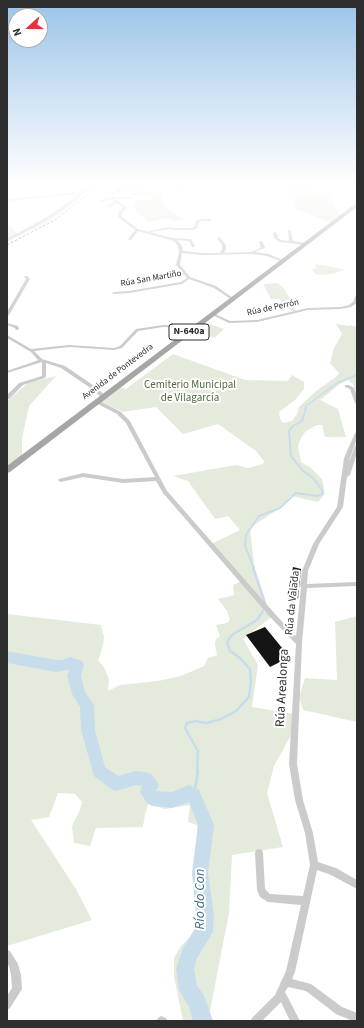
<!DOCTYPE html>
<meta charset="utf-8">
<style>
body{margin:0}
#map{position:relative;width:364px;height:1028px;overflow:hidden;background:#fff;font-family:"Source Sans 3",sans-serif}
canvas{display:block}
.frame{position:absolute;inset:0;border:8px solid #2e2e2e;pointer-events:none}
.north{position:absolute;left:8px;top:8px;width:40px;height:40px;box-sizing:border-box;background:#fff;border:1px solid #ababab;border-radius:50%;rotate:249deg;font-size:11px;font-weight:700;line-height:16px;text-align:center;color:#2e2e2e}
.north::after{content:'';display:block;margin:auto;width:14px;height:18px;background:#e2333e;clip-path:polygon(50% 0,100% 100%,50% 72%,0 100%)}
</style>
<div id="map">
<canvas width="364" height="1028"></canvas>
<div class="frame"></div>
<div class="north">N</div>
</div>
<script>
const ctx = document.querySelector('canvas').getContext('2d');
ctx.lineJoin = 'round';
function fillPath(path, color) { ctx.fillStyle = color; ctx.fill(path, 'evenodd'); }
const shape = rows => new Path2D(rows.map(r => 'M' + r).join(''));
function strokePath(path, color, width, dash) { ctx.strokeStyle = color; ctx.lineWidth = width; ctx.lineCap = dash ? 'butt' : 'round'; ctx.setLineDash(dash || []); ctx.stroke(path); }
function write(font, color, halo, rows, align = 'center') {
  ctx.font = font + ' "Source Sans 3",sans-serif'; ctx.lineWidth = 4; ctx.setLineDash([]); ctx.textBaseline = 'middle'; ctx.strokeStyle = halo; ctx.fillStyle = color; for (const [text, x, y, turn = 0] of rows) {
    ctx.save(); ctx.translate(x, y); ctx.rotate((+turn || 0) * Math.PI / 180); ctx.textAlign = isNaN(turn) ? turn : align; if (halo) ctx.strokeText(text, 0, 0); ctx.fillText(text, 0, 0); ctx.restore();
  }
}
const green = shape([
 [139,184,139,190,159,189,163,192,162,199,163,205,185,220,174,221,169,218,148,222,132,207,135,200,153,200,153,197,133,196,126,191,125,187],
 [231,184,315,184,308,194,330,194,329,197,341,217,333,223,296,209,294,203,296,197,289,189,229,185],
 [80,194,84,195,50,221,7,242,7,225,13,228,17,234,20,232,55,213],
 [315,264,339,268,344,270,332,274,317,275,312,270,316,268],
 [278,283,285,290,296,311,293,312,279,299,271,299,263,284],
 [207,323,224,329,214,338,195,331],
 [336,324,349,326,350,325,357,327,357,395,353,384,348,380,340,384,320,400,338,409,346,437,325,437,322,425,317,425,306,431,301,438,298,446,301,462,311,468,322,479,325,494,318,502,291,496,280,508,250,528,255,574,265,603,273,616,243,639,258,665,252,707,293,714,294,730,274,766,267,793,283,847,232,855,229,913,208,1021,183,1021,174,977,174,958,181,946,190,937,196,925,197,902,194,871,198,837,197,825,188,822,190,805,165,809,148,804,145,814,143,827,96,828,90,846,74,843,72,826,80,810,82,802,75,794,58,793,49,817,31,820,76,889,92,920,7,946,7,614,101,625,104,637,103,646,98,660,105,669,109,680,108,691,120,685,158,681,181,676,204,666,208,658,217,655,215,644,216,639,220,636,216,625,227,623,230,620,227,611,218,599,234,595,233,585,242,581,211,544,240,530,228,516,215,519,188,481,173,476,236,465,248,468,263,464,264,461,256,451,218,424,183,434,156,407,123,412,98,400,117,386,126,389,173,354,245,380,288,381,292,375,304,382,304,389,295,400,279,412,280,419,283,423,292,421,297,414,299,407,316,391,336,377,339,373,330,363,334,348,342,334],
 [56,376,29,406,22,438,22,459,7,470,7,401,28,383],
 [357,616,357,722,303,710,299,697,305,678,337,680,335,622]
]);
const streamFar3 = shape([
 [305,409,306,406,337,383,357,375]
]);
const streamFar2 = shape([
 [254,568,245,546,246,535,259,516,280,508,296,493,317,496,322,494,322,490,313,478,303,471,291,456,289,431,293,426,302,421,306,408]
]);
const streamFar1 = shape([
 [253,567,265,603],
 [197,771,198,751,185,728,187,723,196,721,207,723,221,719,236,711,249,697,251,682,250,669,240,658,230,651,227,642,232,635,257,620,263,611]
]);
const stream = shape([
 [194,795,198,770]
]);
const river = shape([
 [7,651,56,660,62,660,70,657,82,661,84,665,81,675,85,692,94,705,95,730,105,767,118,776,136,771,146,772,151,774,156,780,159,785,156,791,172,792,189,785,199,790,214,825,208,873,214,915,213,932,197,958,194,969,197,986,204,995,213,1021,193,1021,189,1007,179,990,176,969,183,948,195,929,196,915,192,873,198,825,189,802,172,808,152,806,147,803,143,797,140,792,142,786,136,785,116,791,111,789,94,776,81,730,80,707,72,694,67,675,69,670,56,672,7,663,7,651]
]);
const building = shape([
 [293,567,301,569,298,599,287,597],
 [265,627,287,654,282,656,284,660,270,667,246,635]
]);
const street = shape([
 [91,184,94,184,68,206,44,222,7,241,7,239,42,220,66,204,79,194,7,201,7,199,81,192,91,184],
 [122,184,136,184,124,186,119,192,114,194,114,197,131,197,132,198,131,199,115,199,127,207,122,214,122,217,138,229,172,238,191,239,195,246,194,247,192,247,189,241,177,240,182,246,183,251,202,253,220,253,222,249,222,245,217,238,219,237,220,237,226,245,226,249,224,253,251,252,261,248,259,242,261,241,263,242,265,248,255,252,269,254,285,261,283,262,267,256,252,254,202,255,182,253,180,265,190,277,216,286,233,298,233,300,232,300,214,288,189,279,182,284,129,293,113,294,112,293,114,292,129,291,181,282,187,278,176,265,179,252,178,246,174,241,138,231,131,240,129,240,128,239,135,230,118,217,118,214,123,207,117,203,110,207,108,207,108,205,115,202,111,199,99,203,99,201,112,197,112,194,104,193,104,191,114,192,117,190,122,184],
 [164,184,169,184,184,188,181,192,180,191,181,188,164,184],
 [199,219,210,219,212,220,210,221,201,221,199,222,197,228,193,230,175,230,170,229,150,232,148,231,170,227,175,228,192,228,194,227,196,221,199,219],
 [288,230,291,231,293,241,306,243,307,243,307,245,280,242,274,238,273,233,275,232,277,233,278,238,281,240,289,241,288,230],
 [25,276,27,276,30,279,9,315,7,316,7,312,26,279,24,277,25,276],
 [356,295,357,295,357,303,351,307,340,309,308,310,257,322,229,323,210,314,213,313,230,321,257,320,308,308,340,307,349,305,353,302,356,295],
 [7,323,18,326,19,329,17,330,16,330,15,328,7,325,7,323],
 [163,325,195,326,197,327,195,328,163,327,138,331,122,348,114,350,69,347,34,351,42,359,65,366,93,385,105,395,105,397,101,397,89,387,61,368,46,363,46,376,45,378,23,385,9,399,7,399,7,395,19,383,42,376,42,362,7,373,7,371,36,361,38,360,31,352,7,338,7,335,31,349,69,345,114,348,120,346,136,329,163,325],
 [345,385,349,385,354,388,357,396,357,404,355,403,350,389,345,387,345,385],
 [94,400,98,400,121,412,130,421,167,491,275,614,296,636,301,587,300,586,302,571,313,544,337,507,344,458,355,433,357,432,357,439,350,458,349,462,355,446,357,444,357,453,350,475,347,477,343,507,319,544,308,571,307,584,357,582,357,586,307,588,302,643,297,764,303,800,313,833,318,862,336,868,357,880,357,889,331,875,317,870,295,972,292,979,311,984,342,1007,357,1013,357,1021,353,1021,336,1014,306,991,288,987,285,992,300,1021,290,1021,281,1002,262,1021,250,1021,252,1018,275,995,286,971,301,905,268,902,260,897,257,890,255,853,256,850,259,849,262,850,263,853,265,889,270,894,303,896,310,865,305,833,295,800,289,764,296,644,271,618,163,493,156,481,123,483,83,477,61,482,59,481,58,480,59,479,83,473,123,479,155,477,126,423,117,414,94,402,94,400],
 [7,950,10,951,18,964,21,975,22,989,10,1008,7,1010,7,996,12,988,11,975,9,966,7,963,7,950],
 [161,1016,166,1018,168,1021,156,1021,158,1018,161,1016]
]);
const primary = shape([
 [355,204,357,204,357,207,10,472,7,473,7,466,355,204]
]);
const rail = shape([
 [7,245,55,220,101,184]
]);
const farStreetnames = [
 ["Rúa San Martiño",151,279,-10],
 ["Rúa de Perrón",273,308,-12],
 ["Avenida de Pontevedra",118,372,-37]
];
const shields = [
 [189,332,40]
];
const shieldNames = [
 ["N-640a",189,332]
];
const parkNames = [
 ["Cemiterio Municipal",190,386],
 ["de Vilagarcía",190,399]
];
const streetNames = [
 ["Rúa da Valada",293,603,-84]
];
const nearStreetnames = [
 ["Rúa Arealonga",283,688,-87]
];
const nearWaternames = [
 ["Río do Con",201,899,-90]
];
fillPath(green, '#e4ebdc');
strokePath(streamFar3, '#c8ddeb', 1.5);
strokePath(streamFar2, '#c8ddeb', 2);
strokePath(streamFar1, '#c8ddeb', 2.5);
strokePath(stream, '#c8ddeb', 3);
fillPath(river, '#c8ddeb');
fillPath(building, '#151515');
fillPath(street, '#cbcbcb');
fillPath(primary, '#a6a6a6');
strokePath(rail, '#838383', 1, [2.5, 2]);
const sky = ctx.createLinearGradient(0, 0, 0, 328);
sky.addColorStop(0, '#9bc4e9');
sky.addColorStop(0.56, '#fff');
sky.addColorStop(1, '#ffffff00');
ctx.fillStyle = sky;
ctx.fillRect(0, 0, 364, 328);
write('9px', '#2e2e2e', '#fff', farStreetnames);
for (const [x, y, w] of shields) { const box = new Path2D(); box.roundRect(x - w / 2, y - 8, w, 16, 3); ctx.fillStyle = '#fff'; ctx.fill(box); strokePath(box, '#2e2e2e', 1); }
write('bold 10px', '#2e2e2e', null, shieldNames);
write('11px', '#51693c', '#fff', parkNames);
write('11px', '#2e2e2e', '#fff', streetNames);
write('13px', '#2e2e2e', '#fff', nearStreetnames);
write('italic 14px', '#3d6e8f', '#fff', nearWaternames);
</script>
